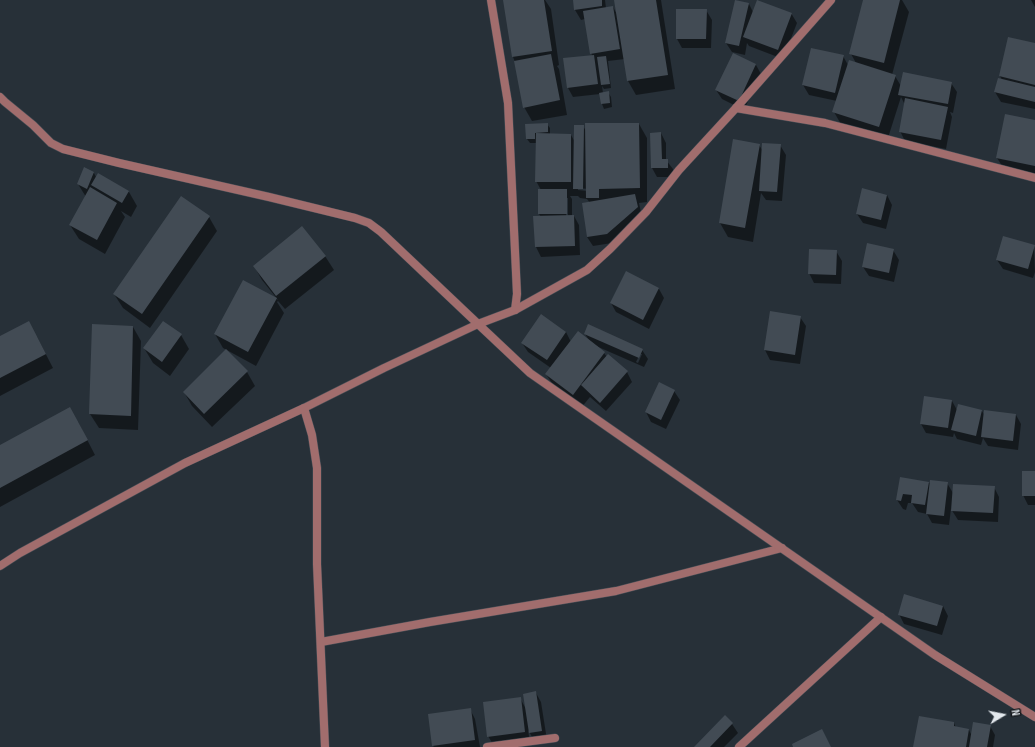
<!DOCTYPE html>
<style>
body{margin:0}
#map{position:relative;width:1035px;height:747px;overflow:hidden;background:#273038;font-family:"Sofia Sans Condensed",sans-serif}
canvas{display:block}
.north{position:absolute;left:983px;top:695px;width:40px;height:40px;-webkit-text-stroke:3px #14171b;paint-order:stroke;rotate:80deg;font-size:11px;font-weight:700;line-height:16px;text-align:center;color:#e3e8ed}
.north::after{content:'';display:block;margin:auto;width:14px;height:18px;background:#e3e8ed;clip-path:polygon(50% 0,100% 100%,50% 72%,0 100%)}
</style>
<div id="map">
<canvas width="1035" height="747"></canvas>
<div class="north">N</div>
</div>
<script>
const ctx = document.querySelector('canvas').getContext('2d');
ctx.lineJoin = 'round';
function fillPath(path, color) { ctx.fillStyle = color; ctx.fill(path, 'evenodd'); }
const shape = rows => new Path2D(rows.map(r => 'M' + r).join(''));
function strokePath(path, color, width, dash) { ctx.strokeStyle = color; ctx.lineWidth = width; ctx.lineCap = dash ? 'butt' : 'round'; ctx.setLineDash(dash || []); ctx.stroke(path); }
const shadow = shape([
 [512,0,545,0,551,9,559,65,557,66,559,69,567,115,532,121,524,107,515,62,513,57,504,1],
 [574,0,605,0,606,8,613,7,618,16,615,0,661,0,675,89,636,95,628,81,625,59,608,61,611,88,604,89,602,86,603,93,608,92,611,97,612,107,604,109,602,104,600,94,573,97,568,88,592,56,585,19,581,20,575,10],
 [864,0,902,0,909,12,892,75,895,76,901,86,951,83,957,92,953,113,950,112,952,117,946,149,905,141,900,131,905,105,901,97,887,141,842,126,834,112,837,101,809,95,803,85,843,56,848,65,856,63,851,54],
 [1031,0,1035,0,1035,7],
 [749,4,753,12,791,13,797,23,783,59,749,46,747,43,745,55,732,52,726,43],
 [706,10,712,20,711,48,682,48,677,39],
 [1035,44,1035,109,1001,102,995,92,1002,80,1000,76],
 [756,65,761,74,744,110,722,99,716,90],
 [1035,121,1035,178,1006,172,997,158],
 [547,124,550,128,550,134,571,135,575,142,583,126,586,131,639,124,647,138,647,202,639,203,642,217,612,243,593,246,587,237,590,203,587,199,580,198,578,196,570,196,572,199,572,216,574,216,579,225,580,255,541,257,536,247,535,217,541,217,539,214,541,190,536,181,537,143,530,143,527,139,526,125],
 [578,188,588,189,588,191,578,190],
 [566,198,568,198,568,219,566,219],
 [661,133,666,143,666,160,673,169,673,177,657,177,652,168],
 [734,140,759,145,763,151,780,145,786,155,782,201,766,200,761,193,753,242,728,237,720,223],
 [85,169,94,173,96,177,129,192,137,206,131,217,121,211,125,217,105,254,79,239,70,225,86,197,78,184],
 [887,195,892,205,886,229,863,223,857,214],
 [209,217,217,231,150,328,123,308,114,294],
 [1034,246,1035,272,1033,278,1003,269,997,260],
 [893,250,899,260,894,282,869,276,863,267],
 [836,251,842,261,841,284,814,283,809,273],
 [325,256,334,270,285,309,278,301,277,302,284,313,256,366,223,348,215,334,243,281,278,300,262,280,254,266],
 [627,272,659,289,664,298,649,329,616,312,611,303],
 [771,312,800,317,806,326,800,364,770,360,765,350],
 [93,325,133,327,141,341,138,430,99,428,90,414],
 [566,332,571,342,590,342,585,334,642,350,648,359,644,367,596,346,604,353,607,357,608,355,627,372,632,382,606,411,590,397,581,408,555,388,546,374,551,368,528,352,522,343],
 [640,354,642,354,638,363,636,362],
 [181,335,189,349,170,376,153,363,144,348],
 [37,337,53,368,0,396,0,338],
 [247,372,255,386,212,427,192,406,184,392],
 [674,391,680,400,666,429,651,422,646,412],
 [952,401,957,410,958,405,982,411,985,416,1016,415,1021,424,1018,450,988,446,983,438,981,445,957,439,954,433,953,437,926,433,921,424],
 [78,422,95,455,0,507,0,446],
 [1035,472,1035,505,1028,505,1023,495],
 [901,478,931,483,947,483,953,493,994,487,999,497,998,522,958,520,951,509,949,525,932,523,927,514,918,512,912,503,908,503,906,510,903,509,897,500],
 [943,606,948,616,942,635,904,624,899,614],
 [536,693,541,702,547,740,535,742,528,730,530,742,494,746,488,736,520,698,526,709],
 [470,709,475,719,480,747,434,747,433,746],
 [954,723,956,728,969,730,972,736,990,726,995,735,993,747,914,747],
 [732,724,738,733,724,747,695,747]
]);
const building = shape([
 [503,0,544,0,552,51,512,57],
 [573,0,602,0,602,6,574,10],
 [614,0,656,0,668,75,627,81],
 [735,0,749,3,739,46,725,43],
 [757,0,792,13,778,50,743,37],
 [863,0,900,0,884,63,849,54],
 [613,6,620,49,590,54,583,11],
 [676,9,707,9,706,39,676,39],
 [1008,37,1035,43,1035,85,999,76],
 [811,48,844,55,835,93,802,85],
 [733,53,756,64,739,101,715,90],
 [551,54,560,100,523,108,514,61],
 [594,55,598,84,567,88,563,58],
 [606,56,610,84,601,85,597,57],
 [849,60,896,75,879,127,832,112],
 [903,72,952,82,948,104,898,95],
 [998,78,1035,87,1035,102,994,92],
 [609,91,610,103,601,104,599,93],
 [905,98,948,107,941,140,899,132],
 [1005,114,1035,120,1035,166,996,158],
 [548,123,548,132,535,133,535,139,526,139,525,124],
 [585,123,639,123,640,188,599,189,599,198,586,198],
 [574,125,584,125,583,189,573,189],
 [661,132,662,159,668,159,668,168,651,168,650,133],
 [536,133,571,134,571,182,535,182],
 [733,139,760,144,745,228,719,223],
 [762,143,781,144,777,192,759,191],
 [84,167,94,172,87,189,77,184],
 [98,173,129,191,122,203,91,185],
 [90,187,117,203,97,240,69,225],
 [862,188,887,195,881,220,856,214],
 [538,189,567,189,567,214,538,214],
 [635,194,638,207,607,234,587,237,582,203],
 [181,196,210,216,142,314,113,294],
 [574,215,575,246,535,247,533,216],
 [302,226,326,256,276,296,253,266],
 [1003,236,1035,245,1028,269,996,260],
 [867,243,894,249,889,273,862,267],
 [809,249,837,250,836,275,808,274],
 [626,271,659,288,643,320,610,303],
 [243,280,277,298,248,352,214,334],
 [770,311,801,316,795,355,764,350],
 [541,314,566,332,547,360,521,343],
 [29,321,46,354,0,378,0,336],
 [163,321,182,334,162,362,143,348],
 [92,324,133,326,131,416,89,414],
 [588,324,643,349,639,358,584,334],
 [578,331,605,352,573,395,545,374],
 [226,349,248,371,204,414,183,392],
 [608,354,628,371,600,403,581,385],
 [659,382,675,390,661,420,645,412],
 [924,396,952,400,948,428,920,424],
 [958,404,982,410,976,436,951,430],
 [70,407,88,440,0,488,0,445],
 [984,410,1016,414,1013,441,981,437],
 [1022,471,1035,471,1035,496,1022,496],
 [900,477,929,482,925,505,911,503,912,495,903,494,901,501,896,500],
 [930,480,948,482,944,516,926,514],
 [953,484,995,486,993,513,951,511],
 [904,594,943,606,937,626,898,615],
 [536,691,542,731,529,733,523,694],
 [521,697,525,732,487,737,483,702],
 [471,708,475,740,432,746,428,714],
 [725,715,733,723,710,747,694,747],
 [919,716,954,722,954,726,969,729,966,747,913,747],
 [973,722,991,725,987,747,969,747],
 [822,729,831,747,793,747,792,744]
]);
const minor = shape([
 [491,0,508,103,517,294,515,310],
 [0,97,5,102,33,125,51,143,63,149,119,163,269,197,355,218,369,223,381,232,478,324],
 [736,108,825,123,1035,178],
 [304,408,312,435,317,468,317,564,325,747],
 [321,642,430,622,616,591,782,548],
 [487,747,555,738],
 [739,747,881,617]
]);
const tertiary = shape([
 [478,324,530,373,935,655,1035,717],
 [0,566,20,553,185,463,304,408,384,368,478,324,515,310,587,270,610,249,646,212,679,170,736,108,831,0]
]);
fillPath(shadow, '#0007');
fillPath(building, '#424b54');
strokePath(minor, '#454d55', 9);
strokePath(tertiary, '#454d55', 9);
strokePath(minor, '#a16d6d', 8);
strokePath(tertiary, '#a16d6d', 8);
</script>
